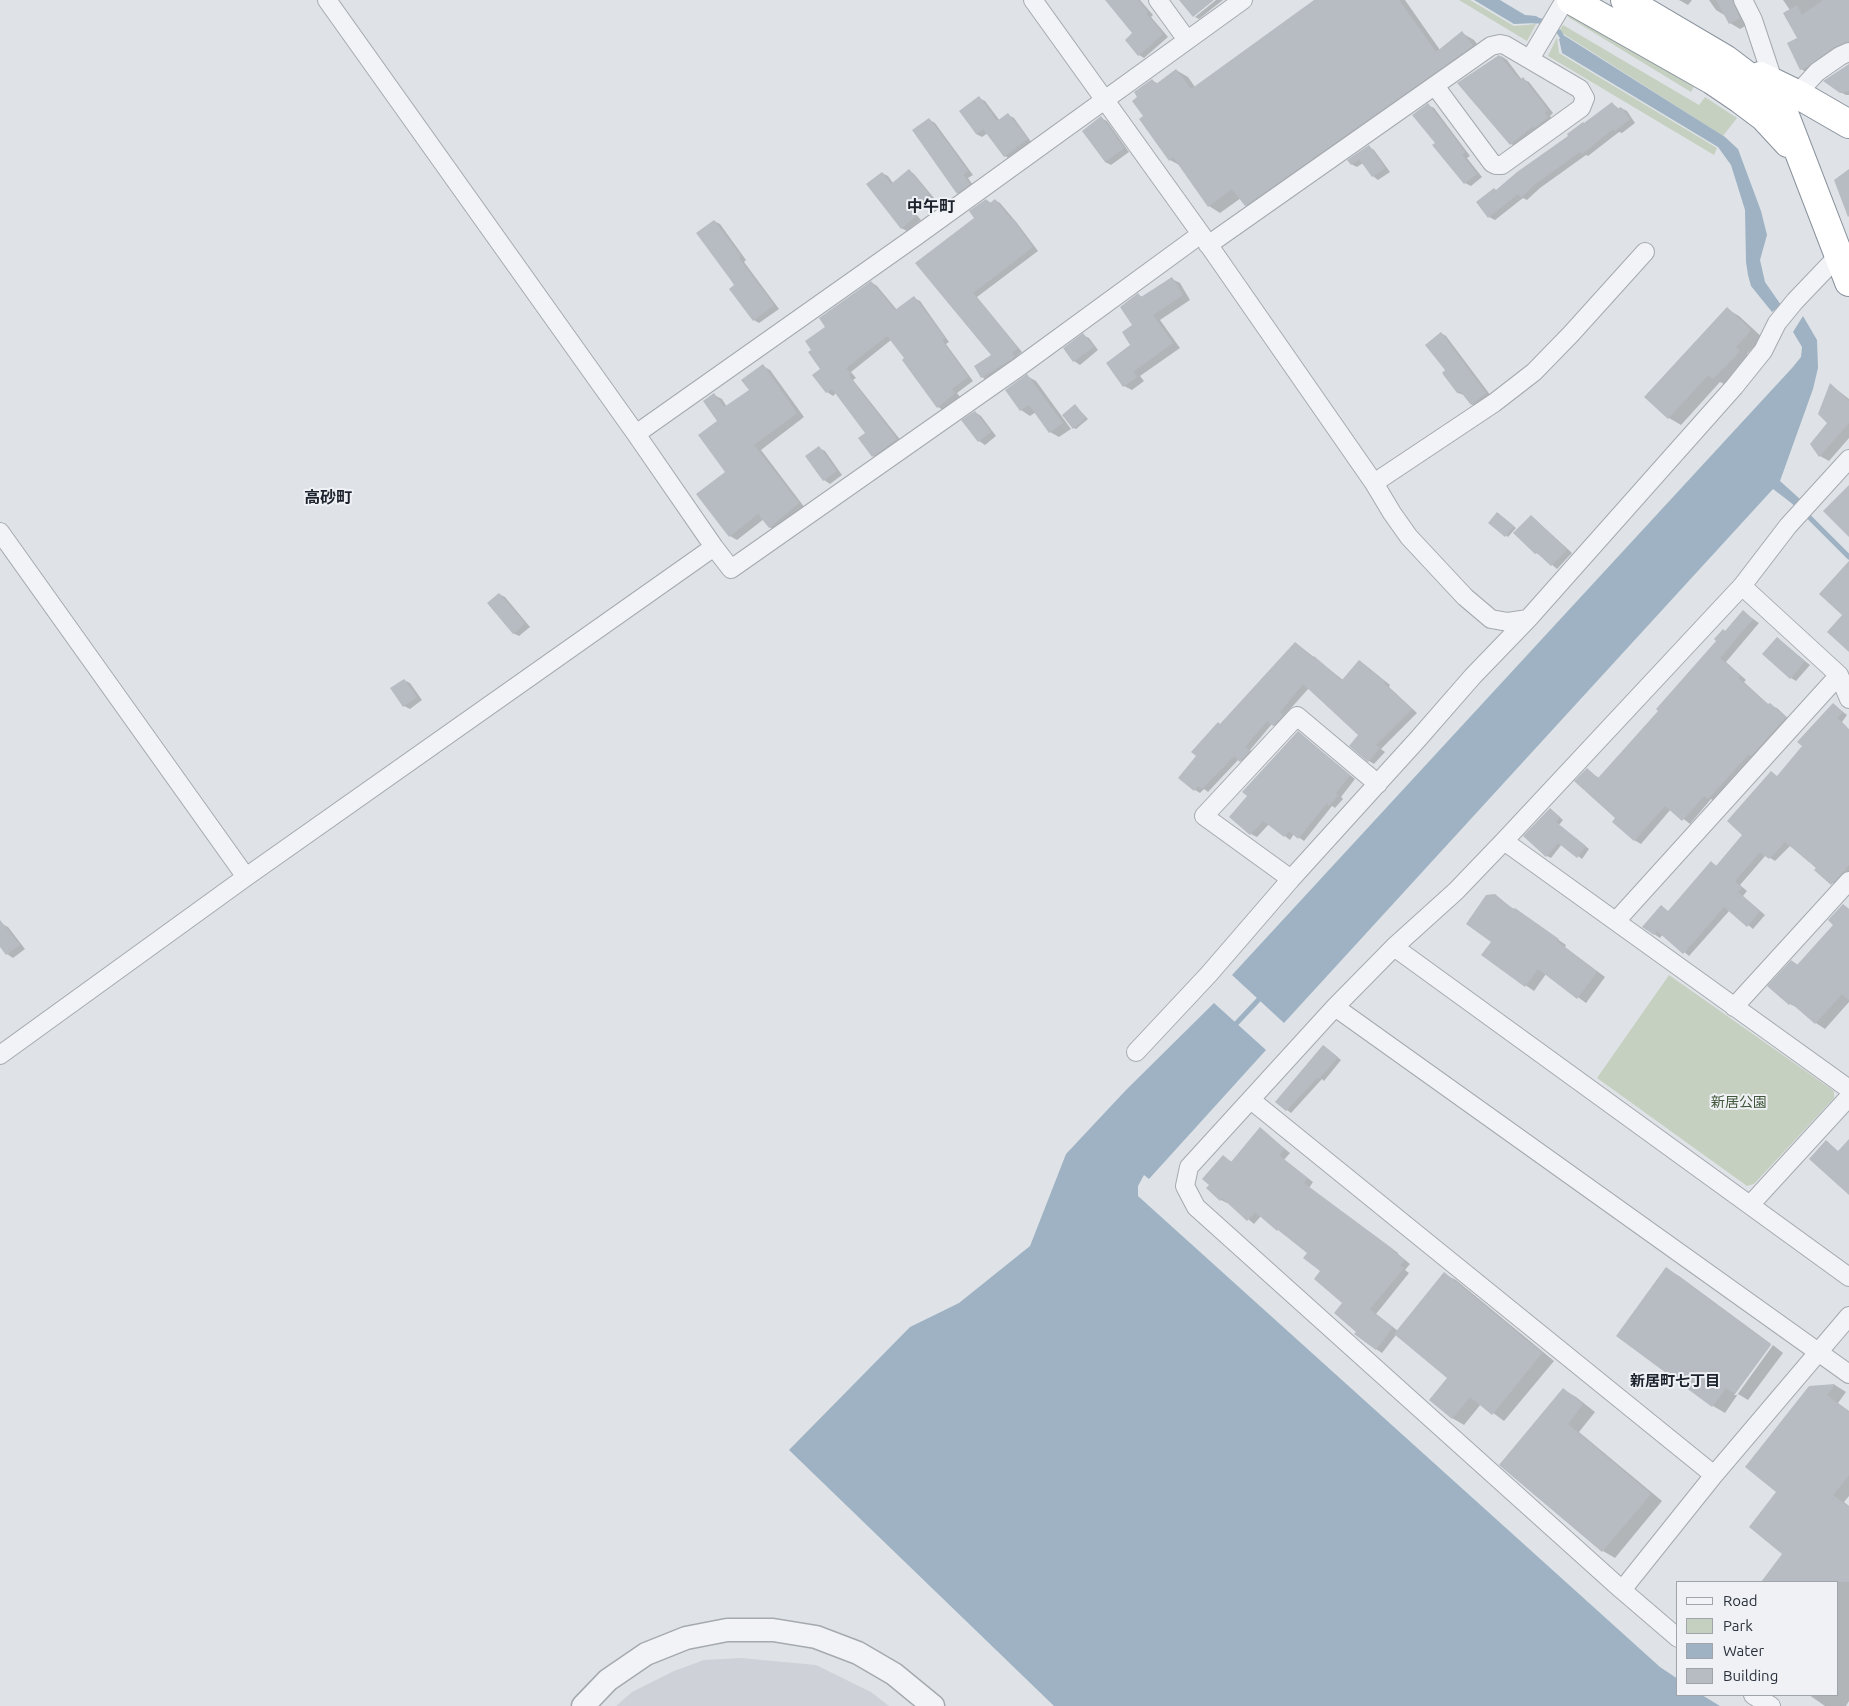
<!DOCTYPE html>
<meta charset="utf-8">
<style>
body{margin:0}
#map{position:relative;width:1849px;height:1706px;overflow:hidden;background:#dfe3e7;font-family:Ubuntu,sans-serif}
canvas{display:block}
.legend{position:absolute;left:1676px;top:1581px;width:162px;height:115px;box-sizing:border-box;background:#eff1f5;border:1px solid #a0a4ab;margin:0;padding:6px 9px;list-style:none;font-size:15px;color:#2a313c}
.legend li{display:flex;align-items:center;gap:10px;height:25px}
.legend b{width:25px;border:1px solid #a0a4ab}
</style>
<div id="map">
<canvas width="1849" height="1706"></canvas>
<ul class="legend">
<li><b style="height:6px;background:#f2f3f6"></b>Road</li>
<li><b style="height:14px;background:#c6d0c1"></b>Park</li>
<li><b style="height:14px;background:#9eb2c3"></b>Water</li>
<li><b style="height:14px;background:#b7bcc3"></b>Building</li>
</ul>
</div>
<script>
const ctx = document.querySelector('canvas').getContext('2d');
ctx.lineJoin = 'round';
function fillPath(path, color) { ctx.fillStyle = color; ctx.fill(path, 'evenodd'); }
const shape = rows => new Path2D(rows.map(r => 'M' + r).join(''));
function strokePath(path, color, width, dash) { ctx.strokeStyle = color; ctx.lineWidth = width; ctx.lineCap = dash ? 'butt' : 'round'; ctx.setLineDash(dash || []); ctx.stroke(path); }
function write(font, color, halo, rows, align = 'center') {
  ctx.font = font + ' Ubuntu,"Noto Sans JP",sans-serif'; ctx.lineWidth = 4; ctx.setLineDash([]); ctx.textBaseline = 'middle'; ctx.strokeStyle = halo; ctx.fillStyle = color; for (const [text, x, y, turn = 0] of rows) {
    ctx.save(); ctx.translate(x, y); ctx.rotate((+turn || 0) * Math.PI / 180); ctx.textAlign = isNaN(turn) ? turn : align; if (halo) ctx.strokeText(text, 0, 0); ctx.fillText(text, 0, 0); ctx.restore();
  }
}
const built = shape([
 [741,1658,816,1665,871,1692,889,1706,616,1706,632,1692,674,1671,704,1660]
]);
const green = shape([
 [1459,0,1470,0,1514,26,1536,24,1527,41],
 [1570,12,1694,87,1691,92,1568,17],
 [1563,25,1699,105,1705,97,1737,118,1723,136,1559,31],
 [1557,37,1559,53,1717,148,1714,155,1548,56],
 [1669,975,1834,1091,1834,1098,1754,1184,1747,1186,1597,1078]
]);
const water = shape([
 [1474,0,1500,0,1525,15,1536,16,1541,19,1537,23,1514,24],
 [1565,36,1725,137,1738,149,1761,211,1767,235,1760,260,1765,282,1781,305,1772,312,1751,286,1748,275,1746,262,1745,210,1731,165,1718,147,1562,53,1559,39],
 [1803,316,1817,340,1818,368,1813,389,1780,481,1800,499,1794,505,1773,489,1284,1023,1232,975,1792,368,1801,357,1802,347,1793,332],
 [1214,1003,1266,1050,1149,1179,1144,1175,1138,1186,1138,1196,1660,1667,1678,1679,1678,1695,1702,1695,1720,1706,1054,1706,789,1450,910,1327,959,1303,1030,1246,1066,1154,1126,1090]
]);
const shadow = shape([
 [1106,0,1140,0,1153,15,1151,17,1168,37,1144,58,1139,55,1134,33],
 [1216,0,1223,0,1199,19,1195,17],
 [1316,0,1405,0,1440,50,1462,33,1474,40,1484,53,1258,212,1246,205,1241,198,1220,213,1209,206,1181,166,1170,160,1145,116,1152,80,1158,84,1176,70,1188,77,1195,87],
 [1679,0,1692,0,1688,5],
 [1709,0,1737,0,1749,24,1740,29,1730,23,1726,16,1716,10],
 [1783,0,1849,0,1849,45,1806,72,1801,69,1799,39,1790,10],
 [1501,56,1507,60,1522,80,1523,79,1529,82,1553,113,1550,116,1553,120,1517,147,1511,144,1488,65],
 [1849,66,1849,95,1846,95,1840,92],
 [979,98,985,101,1000,121,1008,115,1014,118,1032,143,1010,159,1005,156,988,133,982,137,976,134],
 [1612,103,1619,109,1621,108,1627,111,1635,123,1622,133,1619,132,1588,156,1586,155,1540,188,1527,200,1523,198,1495,220,1489,217,1496,191],
 [1428,105,1434,108,1470,156,1467,158,1482,177,1471,186,1465,183,1437,143],
 [1101,118,1107,121,1129,152,1111,165,1105,162],
 [930,120,935,123,973,175,968,178,975,188,963,196,958,193],
 [1369,147,1374,150,1390,172,1378,180,1373,176,1363,163,1357,167,1351,164],
 [909,170,914,174,934,198,915,213,921,220,907,231,901,228,882,173,888,176,893,183],
 [986,200,991,203,995,200,1000,203,1017,223,1038,251,977,297,1022,352,1017,356,1019,360,987,381,982,377,975,367,993,355,916,263,976,218],
 [714,221,720,224,746,260,744,262,779,309,759,323,754,320,735,286],
 [1172,279,1180,283,1190,300,1160,320,1180,348,1140,376,1144,381,1132,390,1124,386,1138,295,1143,297],
 [871,282,877,286,897,310,914,298,920,301,949,342,946,344,973,381,957,393,960,397,943,410,938,407,906,359,891,340,851,372,856,378,853,380,902,442,879,459,873,456,867,433,836,393,833,396,827,392,814,375,822,369,813,350,827,327],
 [1727,309,1739,316,1763,338,1747,354,1752,359,1726,385,1720,382,1681,425,1669,418,1646,397],
 [1441,333,1446,336,1491,396,1476,407,1471,404,1464,395,1458,393,1443,374,1447,371],
 [1083,335,1089,338,1098,350,1080,365,1074,361,1064,348],
 [763,366,770,370,804,417,761,450,805,508,777,531,769,527,764,519,737,540,730,536,726,472,714,395,722,399,727,407,751,391],
 [1027,376,1036,381,1071,429,1059,437,1050,432,1036,412,1030,416,1021,410,1007,390],
 [1831,385,1849,399,1849,438,1829,461,1820,456,1828,423],
 [1075,405,1088,419,1076,429,1074,428],
 [975,412,981,416,996,436,985,445,979,441,963,421],
 [819,448,825,451,842,475,830,484,824,480,807,456],
 [1500,515,1516,528,1508,537,1490,522],
 [1531,516,1536,520,1572,553,1557,569,1542,556,1536,553],
 [499,594,505,597,530,627,519,636,513,633],
 [1743,612,1759,623,1726,662,1746,680,1744,682,1769,705,1777,708,1792,722,1716,802,1711,799,1690,824,1671,809,1641,844,1634,840,1617,818,1587,770,1599,778,1660,711],
 [1777,639,1810,665,1796,681,1791,678],
 [1296,643,1343,680,1360,661,1390,685,1389,687,1417,713,1381,749,1385,752,1374,764,1369,761,1360,735,1309,688,1284,716,1288,719,1279,729,1272,724,1250,750,1255,755,1246,764,1239,759,1208,792,1204,789,1200,793,1195,790,1221,725],
 [404,680,410,683,422,700,410,709,404,706],
 [1833,704,1847,715,1842,722,1847,727,1839,735,1849,744,1849,874,1837,887,1791,845,1775,861,1766,855,1740,885,1747,891,1743,896,1765,915,1753,929,1730,910,1689,956,1663,934,1660,938,1654,934,1669,912,1712,863,1717,866,1744,835,1778,777,1803,746],
 [1298,732,1355,779,1341,797,1343,799,1335,808,1332,806,1304,841,1294,834,1290,840,1269,824,1257,837,1251,834],
 [1554,812,1563,820,1559,825,1589,849,1582,859,1562,844,1551,858,1547,856],
 [1495,896,1566,945,1565,947,1605,977,1586,1003,1546,974,1534,991,1482,955,1492,941],
 [1843,905,1849,909,1849,1002,1825,1029,1816,1023,1800,1009,1790,1004,1769,986,1792,961,1798,965,1835,925],
 [2,924,8,927,25,949,13,958,7,954,0,945,0,926],
 [1324,1046,1341,1060,1324,1081,1322,1079,1291,1113,1277,1102],
 [1260,1129,1290,1153,1284,1160,1313,1182,1309,1188,1398,1253,1398,1254,1410,1264,1405,1270,1409,1273,1376,1314,1398,1331,1444,1274,1456,1280,1554,1361,1504,1421,1481,1404,1464,1425,1452,1418,1448,1378,1396,1335,1382,1353,1376,1349,1358,1332,1344,1303,1309,1253,1261,1216,1254,1224,1228,1202,1227,1203,1221,1200,1208,1188,1223,1156,1232,1162],
 [1667,1269,1679,1276,1771,1344,1734,1395,1737,1395,1773,1345,1783,1353,1748,1400,1738,1394,1725,1413,1713,1406],
 [1835,1385,1846,1392,1838,1403,1849,1411,1849,1496,1844,1502,1849,1506,1849,1701,1846,1706,1825,1706,1809,1695,1838,1695,1838,1582,1763,1582,1784,1553,1778,1492,1810,1387],
 [1564,1390,1576,1397,1595,1412,1579,1432,1662,1501,1615,1558,1603,1551,1501,1465]
]);
const stream = shape([
 [1534,21,1543,21,1559,32,1566,43],
 [1791,499,1849,557],
 [1233,1027,1263,995]
]);
const building = shape([
 [1105,0,1138,0,1148,12,1146,13,1163,34,1138,56,1125,40,1132,33],
 [1179,0,1214,0,1193,17],
 [1314,0,1399,0,1436,52,1462,31,1473,46,1245,206,1232,189,1208,207,1173,157,1169,161,1139,119,1143,116,1132,101,1137,97,1134,92,1152,79,1156,84,1176,69,1191,89],
 [1716,0,1732,0,1740,18,1729,24],
 [1823,0,1849,0,1849,42,1834,47,1807,67,1800,70,1787,43,1797,38,1783,13,1797,5,1802,15],
 [1499,55,1520,80,1523,77,1548,110,1545,113,1548,117,1534,128,1533,126,1510,145,1457,83],
 [1849,64,1849,91,1840,93,1823,81],
 [979,96,997,121,1008,113,1028,139,1004,157,983,129,976,134,959,111],
 [1612,102,1617,109,1621,107,1630,119,1615,131,1613,129,1582,154,1580,152,1534,185,1521,198,1518,194,1488,218,1476,202,1494,188,1496,190,1517,172,1568,136,1567,134,1583,122,1584,123],
 [1428,103,1465,152,1462,155,1477,174,1464,184,1432,145,1435,143,1412,115],
 [1101,116,1124,148,1105,162,1082,131],
 [929,118,968,171,963,175,970,184,957,194,912,130],
 [1369,145,1385,168,1372,177,1359,159,1351,165,1347,160],
 [909,169,929,194,910,209,916,216,901,229,866,184,882,172,891,184],
 [1849,169,1849,216,1848,217,1834,180],
 [986,199,990,203,995,199,1011,219,1012,218,1033,247,973,293,1018,348,1012,353,1015,357,981,378,974,366,991,355,915,263,974,218,969,211],
 [714,220,741,256,739,258,774,305,753,321,729,289,734,285,730,279,696,233],
 [1172,277,1183,295,1153,315,1173,343,1133,372,1137,377,1123,387,1106,363,1130,345,1122,332,1132,325,1120,307,1138,293,1141,297],
 [871,281,895,310,914,296,945,338,942,340,968,377,952,389,955,393,937,408,902,360,904,358,887,336,846,368,851,374,849,376,897,439,872,457,858,438,865,433,832,389,826,393,812,375,820,369,808,352,811,350,805,341,825,327,819,318],
 [1727,307,1751,330,1736,347,1740,351,1713,379,1708,375,1668,419,1644,397],
 [1441,332,1486,393,1471,405,1460,391,1457,393,1442,373,1445,370,1425,345],
 [1083,333,1094,347,1073,362,1063,348],
 [763,364,797,413,754,445,799,503,769,528,758,514,729,537,696,494,725,472,698,435,717,421,703,401,714,393,724,407,749,390,741,380],
 [1027,374,1063,423,1049,433,1029,405,1020,411,1005,390],
 [1830,383,1849,401,1849,423,1819,457,1810,444,1827,423,1818,414],
 [1075,404,1086,418,1073,429,1062,415],
 [975,411,991,432,978,442,961,420],
 [819,446,837,471,823,481,805,456],
 [1849,485,1849,537,1823,511],
 [1497,512,1514,526,1505,537,1488,523],
 [1531,515,1567,550,1551,566,1537,553,1535,554,1513,533],
 [1849,561,1849,652,1827,632,1842,615,1819,594],
 [499,593,525,623,513,634,487,603],
 [1743,610,1753,619,1720,658,1741,676,1738,678,1768,704,1770,703,1786,717,1751,756,1749,754,1708,799,1704,796,1682,821,1665,806,1634,841,1612,822,1615,818,1574,781,1587,768,1598,778,1658,711,1656,709,1716,641,1714,639,1723,629,1725,631],
 [1777,637,1805,661,1790,679,1762,654],
 [1295,642,1313,658,1314,656,1342,680,1359,660,1385,681,1384,683,1412,709,1376,745,1380,748,1368,762,1349,746,1358,735,1303,684,1280,712,1283,715,1273,726,1267,721,1245,747,1250,751,1240,762,1234,756,1202,789,1198,786,1194,791,1178,778,1196,756,1191,752,1218,722,1220,724],
 [404,679,417,697,403,707,390,688],
 [1833,703,1843,712,1837,718,1849,729,1849,865,1831,885,1814,870,1816,868,1785,842,1769,859,1760,852,1735,881,1742,888,1738,892,1760,911,1747,927,1724,907,1683,954,1657,931,1654,935,1642,927,1661,905,1668,911,1711,861,1716,866,1742,835,1727,821,1771,771,1777,776,1802,746,1797,742],
 [1298,731,1350,775,1336,793,1338,795,1329,806,1327,803,1298,839,1289,831,1284,837,1263,821,1250,835,1229,817,1247,796,1242,792],
 [1550,808,1560,817,1556,822,1586,846,1577,858,1558,843,1546,857,1523,836],
 [1495,894,1513,909,1515,908,1559,939,1557,941,1597,972,1577,999,1538,969,1525,987,1481,955,1491,942,1466,924,1486,895],
 [1843,904,1849,909,1849,1000,1842,994,1815,1024,1791,1003,1789,1005,1767,986,1791,960,1797,965,1833,925,1828,920],
 [0,920,20,945,6,955,0,947],
 [1323,1045,1338,1057,1319,1079,1317,1078,1286,1111,1275,1102],
 [1260,1127,1285,1149,1279,1155,1308,1178,1304,1183,1393,1249,1392,1250,1405,1260,1400,1265,1404,1268,1370,1309,1393,1327,1376,1350,1354,1334,1356,1332,1334,1313,1342,1303,1314,1279,1320,1271,1303,1258,1307,1253,1278,1230,1277,1231,1255,1212,1247,1221,1222,1198,1220,1201,1206,1188,1209,1185,1202,1179,1223,1155,1231,1162],
 [1849,1139,1849,1195,1809,1159,1826,1140,1838,1151],
 [1666,1267,1771,1345,1735,1394,1726,1388,1712,1407,1616,1336],
 [1444,1272,1542,1353,1492,1415,1470,1397,1452,1419,1429,1400,1447,1378,1394,1334],
 [1835,1384,1827,1395,1849,1412,1849,1475,1833,1495,1849,1507,1849,1582,1761,1582,1782,1554,1749,1527,1776,1492,1745,1467,1809,1386],
 [1563,1388,1583,1404,1568,1424,1651,1494,1602,1552,1499,1465]
]);
const minor = shape([
 [327,0,636,434,714,547,731,569,1019,367,1201,234],
 [1033,0,1201,234,1374,483,1392,513,1409,537,1465,597,1491,619,1508,622,1528,619],
 [1158,0,1187,40],
 [1743,0,1753,20,1775,86],
 [1530,59,1565,0],
 [1797,94,1817,72,1840,56,1849,52],
 [1208,245,1491,46,1500,44,1505,45,1580,89,1585,98,1581,108,1502,165,1496,165,1492,163,1435,86],
 [636,434,915,237,1243,0],
 [1374,483,1494,403,1534,372,1571,334,1645,252],
 [0,532,246,877],
 [1742,586,1839,675,1849,699],
 [1504,841,1849,1089],
 [1291,879,1204,816,1297,716,1378,784],
 [1616,921,1839,675],
 [1394,947,1849,1277],
 [1335,1007,1849,1374],
 [1734,1007,1849,881],
 [1136,1052,1209,974,1291,879,1418,739,1473,676,1528,619,1734,387,1763,351,1777,323,1795,301,1838,256],
 [0,1055,246,877,714,547],
 [1251,1100,1714,1475],
 [1750,1205,1849,1097],
 [1622,1590,1714,1475,1849,1316],
 [1678,1638,1622,1590,1196,1207,1185,1186,1189,1167,1335,1007,1394,947,1456,891,1504,841,1742,586,1788,526,1849,459],
 [1753,1695,1771,1706]
]);
const tertiary = shape([
 [583,1706,608,1680,646,1654,686,1638,727,1630,773,1630,816,1637,858,1653,894,1674,933,1706]
]);
const trunk = shape([
 [1571,0,1712,80,1740,99,1764,117,1788,143],
 [1625,0,1725,59,1762,87,1782,108,1849,282],
 [1760,76,1797,94,1849,124]
]);
const parkNames = [
 ["新居公園",1739,1102]
];
const neighbourhoodNames = [
 ["新居町七丁目",1675,1381]
];
const quarterNames = [
 ["中午町",931,207],
 ["高砂町",328,498]
];
fillPath(built, '#ced2d8');
fillPath(green, '#c6d0c1');
fillPath(water, '#9eb2c3');
fillPath(shadow, '#0003');
strokePath(stream, '#9eb2c3', 5);
fillPath(building, '#b7bcc3');
strokePath(minor, '#a5aab0', 20);
strokePath(tertiary, '#a5aab0', 25);
strokePath(trunk, '#88919c', 30);
strokePath(minor, '#f2f3f6', 18);
strokePath(tertiary, '#f2f3f6', 22);
strokePath(trunk, '#fff', 28);
write('14px', '#405639', '#eff1f5', parkNames);
write('bold 15px', '#1c232d', '#eff1f5', neighbourhoodNames);
write('bold 16px', '#1c232d', '#eff1f5', quarterNames);
</script>
